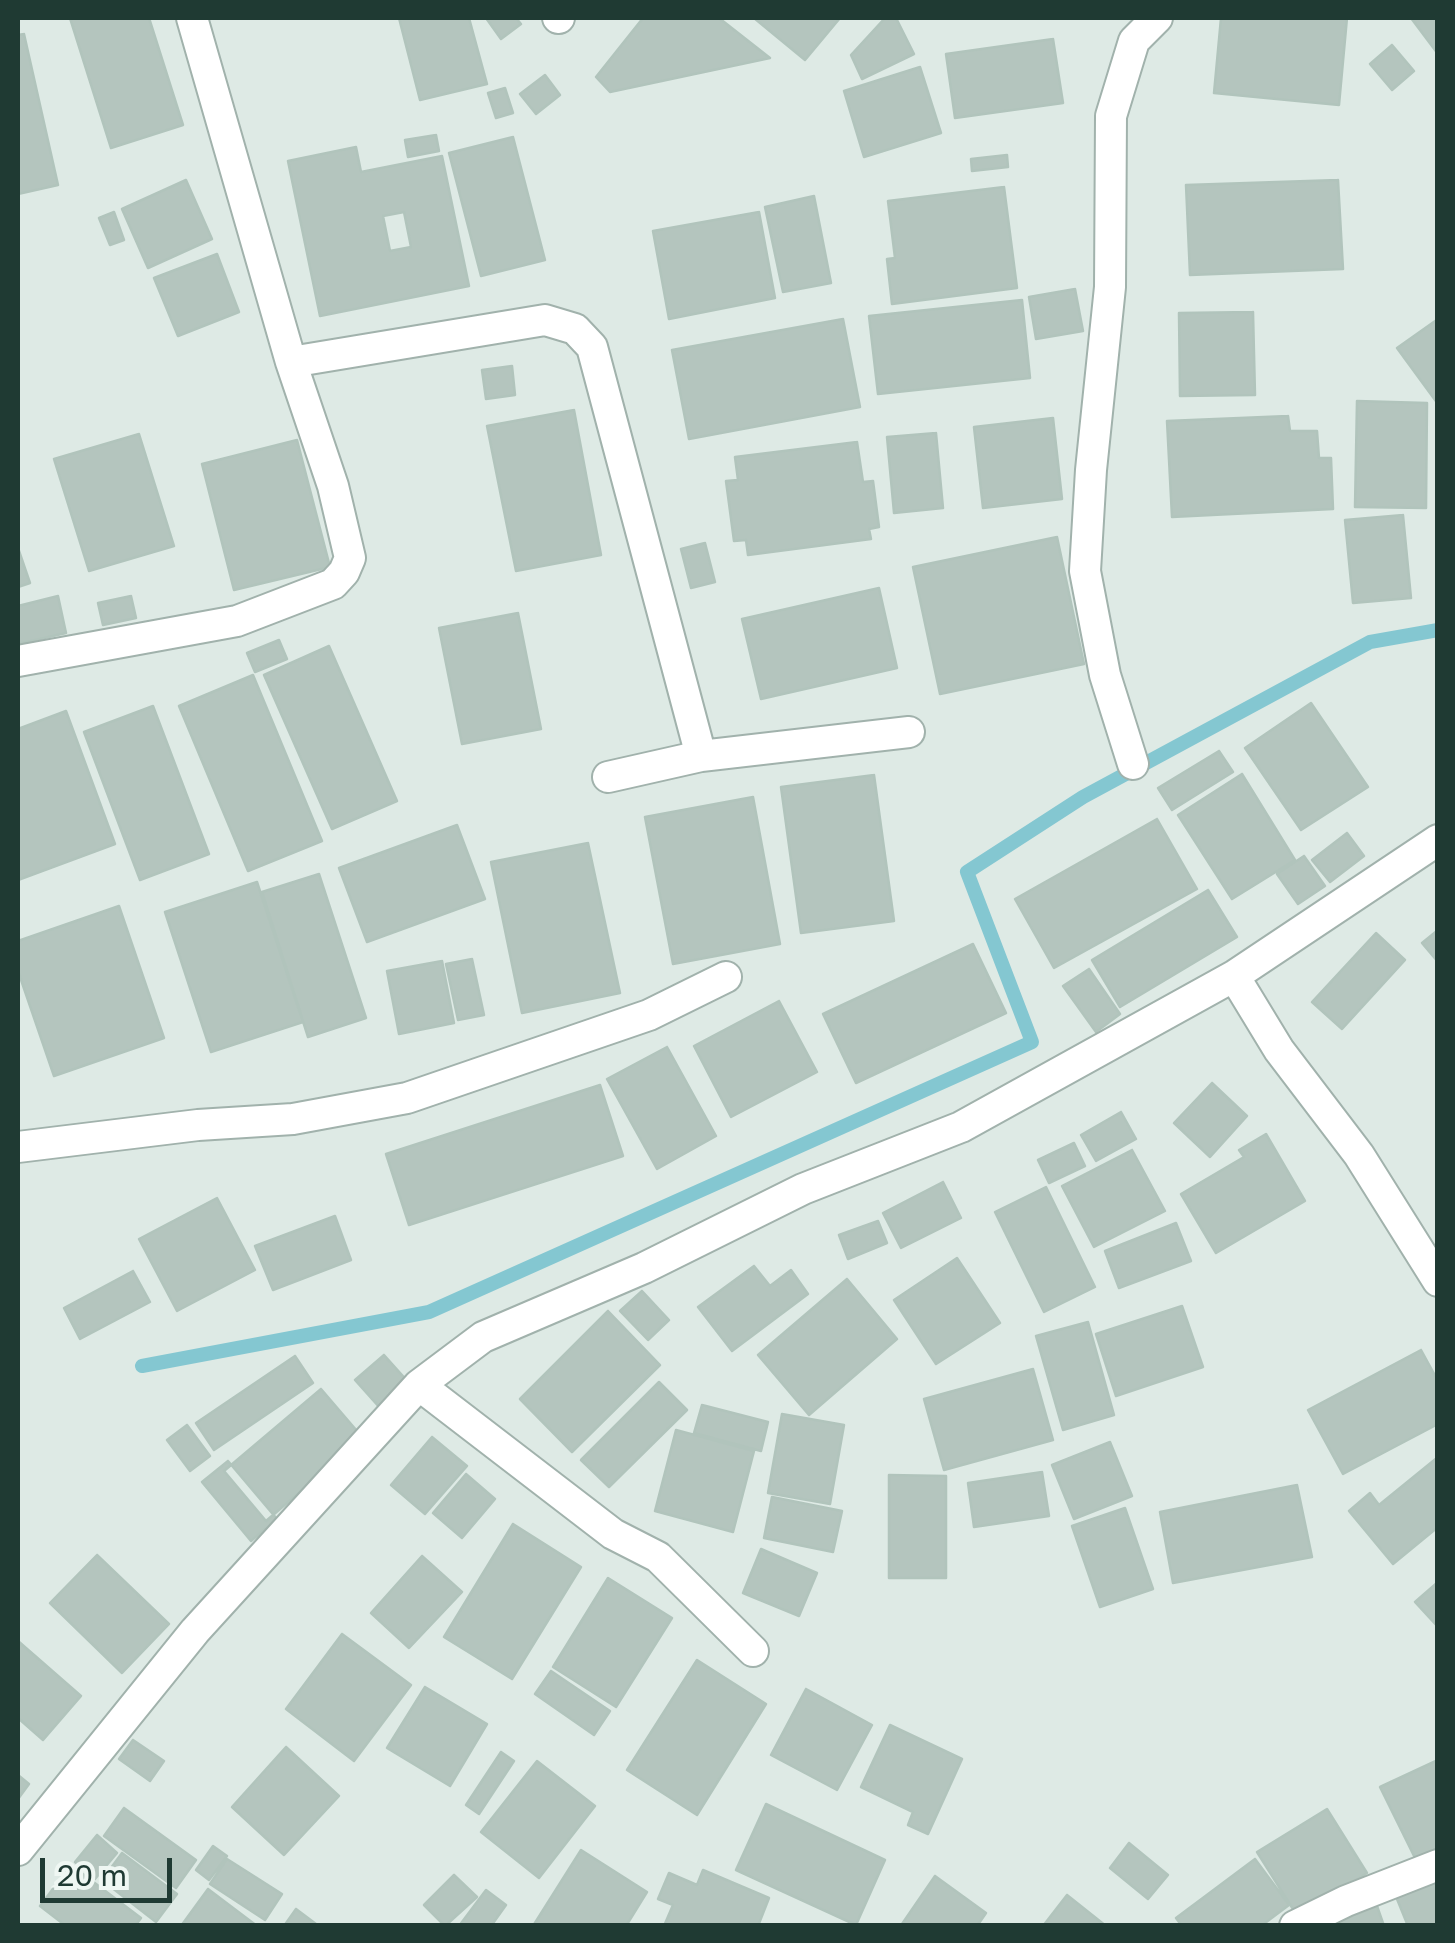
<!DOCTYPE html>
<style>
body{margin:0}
#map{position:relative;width:1455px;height:1943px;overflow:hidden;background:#deeae5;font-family:"Golos Text",sans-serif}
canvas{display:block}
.frame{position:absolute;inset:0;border:20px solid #1f3a33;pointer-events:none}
.scale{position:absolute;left:40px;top:1858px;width:132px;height:45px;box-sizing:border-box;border:5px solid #1f3a33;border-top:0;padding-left:12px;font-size:30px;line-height:35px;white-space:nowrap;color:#1f3a33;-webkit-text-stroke:8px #eff7f3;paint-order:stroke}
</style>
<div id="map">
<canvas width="1455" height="1943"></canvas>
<div class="frame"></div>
<div class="scale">20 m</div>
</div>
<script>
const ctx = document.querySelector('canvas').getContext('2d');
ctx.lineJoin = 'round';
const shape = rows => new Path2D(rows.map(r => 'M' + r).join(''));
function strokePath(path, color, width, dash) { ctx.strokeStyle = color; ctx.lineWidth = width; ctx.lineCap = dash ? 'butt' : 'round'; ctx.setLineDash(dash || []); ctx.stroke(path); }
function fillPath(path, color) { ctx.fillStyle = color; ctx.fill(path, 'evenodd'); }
const stream = shape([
 [142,1366,429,1312,1032,1042,967,872,1083,797,1370,642,1438,630]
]);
const building = shape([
 [70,18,149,18,183,125,111,148,70,18],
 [399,18,469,18,487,84,420,100,399,18],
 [486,18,516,18,521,24,501,39,486,18],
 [643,18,719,18,770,58,610,92,596,77,643,18],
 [754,18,840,18,805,60,754,18],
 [885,18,896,18,914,54,862,79,851,55,885,18],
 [1221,18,1347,18,1339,105,1214,93,1221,18],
 [1411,18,1438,18,1438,54,1411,18],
 [24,34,58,185,18,194,18,35,24,34],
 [1053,39,1063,103,955,118,946,54,1053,39],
 [1392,45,1414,71,1392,90,1370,64,1392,45],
 [920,67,941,133,864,157,844,91,920,67],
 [545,75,560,95,536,114,520,94,545,75],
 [505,88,513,113,496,118,488,93,505,88],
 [436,135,439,151,408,157,405,140,436,135],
 [513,137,545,260,481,276,449,153,513,137],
 [356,147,361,172,442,156,469,286,320,316,288,161,356,147],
 [404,212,411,247,390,251,383,216,404,212],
 [1007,155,1008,167,972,171,971,159,1007,155],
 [186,180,212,239,148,268,122,209,186,180],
 [1338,180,1343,269,1190,275,1186,185,1338,180],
 [1004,187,1017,288,892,304,887,259,895,258,888,201,1004,187],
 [814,196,831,283,783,292,765,207,814,196],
 [114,212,124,240,110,245,99,218,114,212],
 [759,212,775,298,669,319,653,231,759,212],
 [217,254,239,312,178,336,154,278,217,254],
 [1075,289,1083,331,1036,339,1029,297,1075,289],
 [1022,300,1030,378,878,394,869,316,1022,300],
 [1253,312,1255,395,1180,396,1179,313,1253,312],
 [843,319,860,407,689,439,672,350,843,319],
 [1438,319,1438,404,1397,348,1438,319],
 [512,366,515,395,486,399,482,370,512,366],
 [1357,401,1427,403,1426,508,1355,507,1357,401],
 [574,410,601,555,516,571,487,426,574,410],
 [1288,416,1290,431,1317,431,1319,458,1331,458,1333,509,1172,517,1167,421,1288,416],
 [1053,418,1062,499,983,508,974,427,1053,418],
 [936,433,943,508,894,513,887,437,936,433],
 [139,434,174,546,89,571,54,459,139,434],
 [297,440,330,567,234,590,202,464,297,440],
 [857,442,863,482,873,481,879,527,869,529,871,539,748,555,746,540,734,541,726,481,738,480,735,457,857,442],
 [1403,515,1411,598,1353,603,1345,520,1403,515],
 [1057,537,1084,664,940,694,913,567,1057,537],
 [705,543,715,582,691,588,681,549,705,543],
 [18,548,30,583,18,587,18,548],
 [879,588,897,668,761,699,742,619,879,588],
 [58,596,66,633,18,644,18,606,58,596],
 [131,596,136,618,103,625,98,603,131,596],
 [518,613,541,729,462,744,439,628,518,613],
 [279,640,287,659,255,672,247,653,279,640],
 [329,646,397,801,332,829,264,675,329,646],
 [253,675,322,841,248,871,179,706,253,675],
 [1311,703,1368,787,1301,830,1245,748,1311,703],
 [153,706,209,854,140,880,84,732,153,706],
 [66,711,115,844,18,880,18,729,66,711],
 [1219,751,1233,772,1172,810,1158,788,1219,751],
 [1242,774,1295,860,1232,899,1178,815,1242,774],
 [874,775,894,921,801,933,781,787,874,775],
 [753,797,780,944,673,964,645,817,753,797],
 [1157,819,1197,889,1054,968,1015,899,1157,819],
 [457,825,485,899,367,942,339,868,457,825],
 [1347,833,1364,856,1330,882,1312,860,1347,833],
 [588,843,620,993,522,1013,491,862,588,843],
 [1304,856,1325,886,1298,904,1277,874,1304,856],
 [319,874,366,1018,308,1037,262,892,319,874],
 [257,882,303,1022,211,1052,165,912,257,882],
 [1208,890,1237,937,1120,1007,1092,960,1208,890],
 [119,906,164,1038,54,1076,18,971,18,941,119,906],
 [1438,930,1438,962,1422,943,1438,930],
 [1376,933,1405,960,1342,1029,1312,1002,1376,933],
 [973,944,1006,1013,856,1083,823,1014,973,944],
 [472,959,484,1015,458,1020,446,964,472,959],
 [442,961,454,1023,399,1034,387,971,442,961],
 [1089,969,1120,1014,1096,1032,1063,986,1089,969],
 [779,1001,817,1072,731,1117,694,1046,779,1001],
 [667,1047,716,1136,657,1169,607,1079,667,1047],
 [1212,1083,1247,1116,1210,1157,1174,1123,1212,1083],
 [600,1085,623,1156,409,1225,386,1154,600,1085],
 [1121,1112,1136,1139,1096,1161,1081,1135,1121,1112],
 [1266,1134,1305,1201,1216,1253,1181,1194,1244,1157,1239,1150,1266,1134],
 [1074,1143,1085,1166,1049,1183,1038,1160,1074,1143],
 [1132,1150,1165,1211,1094,1247,1062,1186,1132,1150],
 [943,1182,961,1218,901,1248,883,1213,943,1182],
 [1046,1187,1095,1287,1044,1312,995,1212,1046,1187],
 [217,1198,255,1270,177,1311,139,1239,217,1198],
 [335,1216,351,1260,273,1290,255,1246,335,1216],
 [878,1221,887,1243,848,1259,839,1235,878,1221],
 [1176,1223,1191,1261,1119,1288,1105,1251,1176,1223],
 [957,1258,1000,1323,936,1364,894,1300,957,1258],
 [754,1266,770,1286,791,1270,808,1294,732,1351,698,1307,754,1266],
 [133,1271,150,1302,80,1339,64,1308,133,1271],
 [847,1279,897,1339,809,1415,758,1355,847,1279],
 [642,1291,669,1320,648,1340,620,1311,642,1291],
 [1182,1306,1203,1367,1116,1396,1096,1334,1182,1306],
 [608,1311,660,1365,572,1452,520,1399,608,1311],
 [1088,1322,1114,1415,1063,1430,1036,1336,1088,1322],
 [1421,1350,1438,1381,1438,1424,1343,1474,1308,1410,1421,1350],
 [384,1355,410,1384,380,1408,355,1380,384,1355],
 [295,1356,313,1383,214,1450,196,1423,295,1356],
 [1033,1369,1053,1440,944,1470,924,1399,1033,1369],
 [659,1382,687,1410,609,1487,581,1460,659,1382],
 [321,1389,363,1438,266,1521,224,1471,321,1389],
 [702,1405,768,1422,761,1451,694,1433,702,1405],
 [782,1414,844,1425,830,1504,768,1493,782,1414],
 [187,1425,210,1456,190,1471,167,1440,187,1425],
 [676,1430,754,1451,733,1532,655,1511,676,1430],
 [432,1437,467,1466,425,1514,391,1485,432,1437],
 [1110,1442,1132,1496,1074,1519,1052,1465,1110,1442],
 [1438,1457,1438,1527,1393,1564,1349,1511,1370,1493,1379,1505,1438,1457],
 [228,1461,277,1519,251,1541,202,1482,228,1461],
 [1042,1472,1049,1516,974,1527,968,1483,1042,1472],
 [466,1474,495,1499,462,1538,433,1513,466,1474],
 [889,1475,946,1476,946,1578,889,1578,889,1475],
 [1297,1485,1312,1557,1173,1583,1160,1512,1297,1485],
 [772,1497,842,1511,833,1552,764,1538,772,1497],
 [1125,1508,1153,1589,1100,1607,1072,1526,1125,1508],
 [513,1524,581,1567,512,1679,444,1637,513,1524],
 [761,1549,817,1573,799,1616,743,1593,761,1549],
 [97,1555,169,1624,122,1673,50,1603,97,1555],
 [422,1556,462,1592,409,1648,371,1613,422,1556],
 [608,1578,672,1618,616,1707,553,1667,608,1578],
 [1438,1582,1438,1627,1415,1602,1438,1582],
 [342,1634,411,1685,354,1761,286,1709,342,1634],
 [18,1641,81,1696,43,1740,18,1718,18,1641],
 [697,1660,766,1704,697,1815,627,1770,697,1660],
 [551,1671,610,1711,594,1735,535,1694,551,1671],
 [425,1687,487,1724,450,1786,387,1748,425,1687],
 [806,1689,872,1725,837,1790,771,1755,806,1689],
 [890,1725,962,1759,928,1834,908,1825,913,1812,861,1787,890,1725],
 [133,1740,164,1761,150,1781,119,1759,133,1740],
 [286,1747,339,1796,284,1855,232,1807,286,1747],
 [501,1752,514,1761,479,1814,466,1805,501,1752],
 [1438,1760,1438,1852,1417,1862,1380,1787,1438,1760],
 [537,1761,595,1806,539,1878,481,1832,537,1761],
 [18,1775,29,1784,18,1799,18,1775],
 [766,1804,885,1860,856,1925,736,1870,766,1804],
 [124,1808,196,1860,176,1888,104,1836,124,1808],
 [1327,1809,1367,1873,1298,1917,1257,1852,1327,1809],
 [97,1835,117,1853,95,1879,75,1862,97,1835],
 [1129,1843,1168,1875,1148,1899,1110,1868,1129,1843],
 [213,1846,227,1856,209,1880,196,1870,213,1846],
 [581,1850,647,1892,626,1926,533,1926,581,1850],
 [122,1853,177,1894,156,1922,102,1880,122,1853],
 [227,1859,282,1894,265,1920,210,1884,227,1859],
 [1255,1859,1289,1905,1261,1926,1182,1926,1176,1918,1255,1859],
 [71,1865,141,1918,135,1926,66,1926,40,1906,71,1865],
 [703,1870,769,1898,758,1926,664,1926,673,1905,658,1899,669,1873,697,1885,703,1870],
 [454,1875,477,1897,445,1926,424,1905,454,1875],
 [935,1876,986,1913,977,1926,902,1924,935,1876],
 [1438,1878,1438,1926,1408,1926,1395,1894,1438,1878],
 [208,1889,257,1926,181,1926,208,1889],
 [486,1890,506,1905,491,1926,459,1926,486,1890],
 [1067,1895,1106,1926,1043,1926,1067,1895],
 [1377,1906,1384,1926,1327,1926,1377,1906],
 [296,1909,316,1924,315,1926,284,1926,296,1909]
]);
const minor = shape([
 [558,18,559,18],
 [291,362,545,320,575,329,592,347,701,756],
 [18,661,237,621,333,584,344,572,350,558,333,486,291,362,192,18],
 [1133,764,1105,675,1085,571,1091,470,1110,287,1111,116,1134,41,1157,18],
 [608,777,701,756,909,732],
 [1234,976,1279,1050,1359,1155,1438,1281],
 [18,1147,198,1125,293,1119,407,1098,649,1015,726,977],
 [419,1385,613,1534,658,1557,753,1651],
 [18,1850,195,1631,419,1385,483,1337,644,1268,803,1189,961,1127,1234,976,1438,840],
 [1295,1926,1346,1901,1438,1865]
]);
strokePath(stream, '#84c7d1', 14);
fillPath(building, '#b4c5be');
strokePath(building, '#b1c4bc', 2.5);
strokePath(minor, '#a1b2ac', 34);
strokePath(minor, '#fff', 30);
</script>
